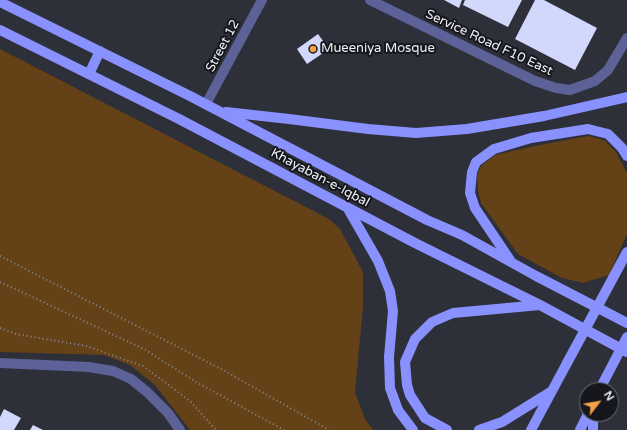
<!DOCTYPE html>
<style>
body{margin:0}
#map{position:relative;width:627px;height:430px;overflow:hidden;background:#2d2f39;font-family:"Varela Round",sans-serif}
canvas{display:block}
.north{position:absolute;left:579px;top:382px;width:40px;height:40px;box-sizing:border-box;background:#16171c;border:1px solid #6c6d73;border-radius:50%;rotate:59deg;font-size:11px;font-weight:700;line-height:16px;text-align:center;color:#eeeff5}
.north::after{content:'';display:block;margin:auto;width:14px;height:18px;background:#f5a246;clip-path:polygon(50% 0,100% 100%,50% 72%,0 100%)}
</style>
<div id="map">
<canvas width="627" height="430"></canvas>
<div class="north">N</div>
</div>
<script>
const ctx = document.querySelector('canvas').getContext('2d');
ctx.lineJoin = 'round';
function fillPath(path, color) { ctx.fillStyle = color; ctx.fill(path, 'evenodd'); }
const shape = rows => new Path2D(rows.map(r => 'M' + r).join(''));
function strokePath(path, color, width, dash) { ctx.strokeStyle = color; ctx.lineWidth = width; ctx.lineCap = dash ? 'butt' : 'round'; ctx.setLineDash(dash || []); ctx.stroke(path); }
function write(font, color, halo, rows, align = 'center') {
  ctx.font = font + ' "Varela Round",sans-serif'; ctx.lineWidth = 4; ctx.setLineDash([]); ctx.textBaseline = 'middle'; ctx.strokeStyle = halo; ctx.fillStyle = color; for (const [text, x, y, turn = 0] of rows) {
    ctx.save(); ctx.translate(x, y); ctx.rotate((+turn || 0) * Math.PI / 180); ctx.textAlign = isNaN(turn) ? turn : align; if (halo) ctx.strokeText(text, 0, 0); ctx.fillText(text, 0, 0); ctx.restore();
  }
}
const green = shape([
 [0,49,329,219,340,229,363,272,363,307,355,392,365,419,373,430,190,430,155,385,130,365,104,355,0,352],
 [588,136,604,140,616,152,627,173,627,234,609,275,583,283,562,278,518,254,481,203,478,191,477,175,481,166,495,155,535,146]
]);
const building = shape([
 [444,0,462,0,459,8],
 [465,0,522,0,508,27,463,5],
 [535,0,544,0,597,28,575,70,515,39],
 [318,34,329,49,307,64,297,49],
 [4,409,21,418,14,430,0,430,0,417],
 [33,425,43,430,30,430]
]);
const path = shape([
 [0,256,225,371,329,430],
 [0,282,144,349,196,382,284,430],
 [0,328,16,334,86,346,143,366,190,401,216,430]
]);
const minor = shape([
 [370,0,535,81,556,88,570,90,595,81,608,70,627,38],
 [206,104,262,0],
 [0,363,89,367,113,371,131,379,147,392,168,413,180,430]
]);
const major = shape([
 [0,2,190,96,427,220,462,235,536,276,627,323],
 [0,30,179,119,415,243,540,305,627,352],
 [89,74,100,51],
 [226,112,289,119,368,129,416,133,467,129,544,116,627,97],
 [347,207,378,261,390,291,393,311,389,357,390,388,398,410,413,430],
 [510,260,475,208,470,193,472,172,476,162,494,149,531,138,588,129,608,134,622,148,627,156],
 [593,414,593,430],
 [447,430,425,418,410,395,407,385,405,362,415,339,432,322,453,313,540,305],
 [479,430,502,422,552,391],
 [531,430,567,363],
 [580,430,588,414]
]);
const majorBridge = shape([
 [567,363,627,252],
 [603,383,627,337]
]);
const markers = [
 [313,49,4,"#f5a246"]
];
const streetNames = [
 ["Service Road F10 East",489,43,25],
 ["Street 12",223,46,-62],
 ["Khayaban-e-Iqbal",320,178,28]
];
const poiNames = [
 ["Mueeniya Mosque",321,49]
];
fillPath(green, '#654117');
fillPath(building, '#d2d8fc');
strokePath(path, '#8a8b94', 2, [1, 3]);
strokePath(minor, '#5c6297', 10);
strokePath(major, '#8991fe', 10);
strokePath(majorBridge, '#8991fe', 10);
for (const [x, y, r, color] of markers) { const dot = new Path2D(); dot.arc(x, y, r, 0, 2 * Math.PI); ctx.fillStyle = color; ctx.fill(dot); strokePath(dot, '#16171c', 1.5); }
write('13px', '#eeeff5', '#16171c', streetNames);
write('13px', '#eeeff5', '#16171c', poiNames, 'left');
</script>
